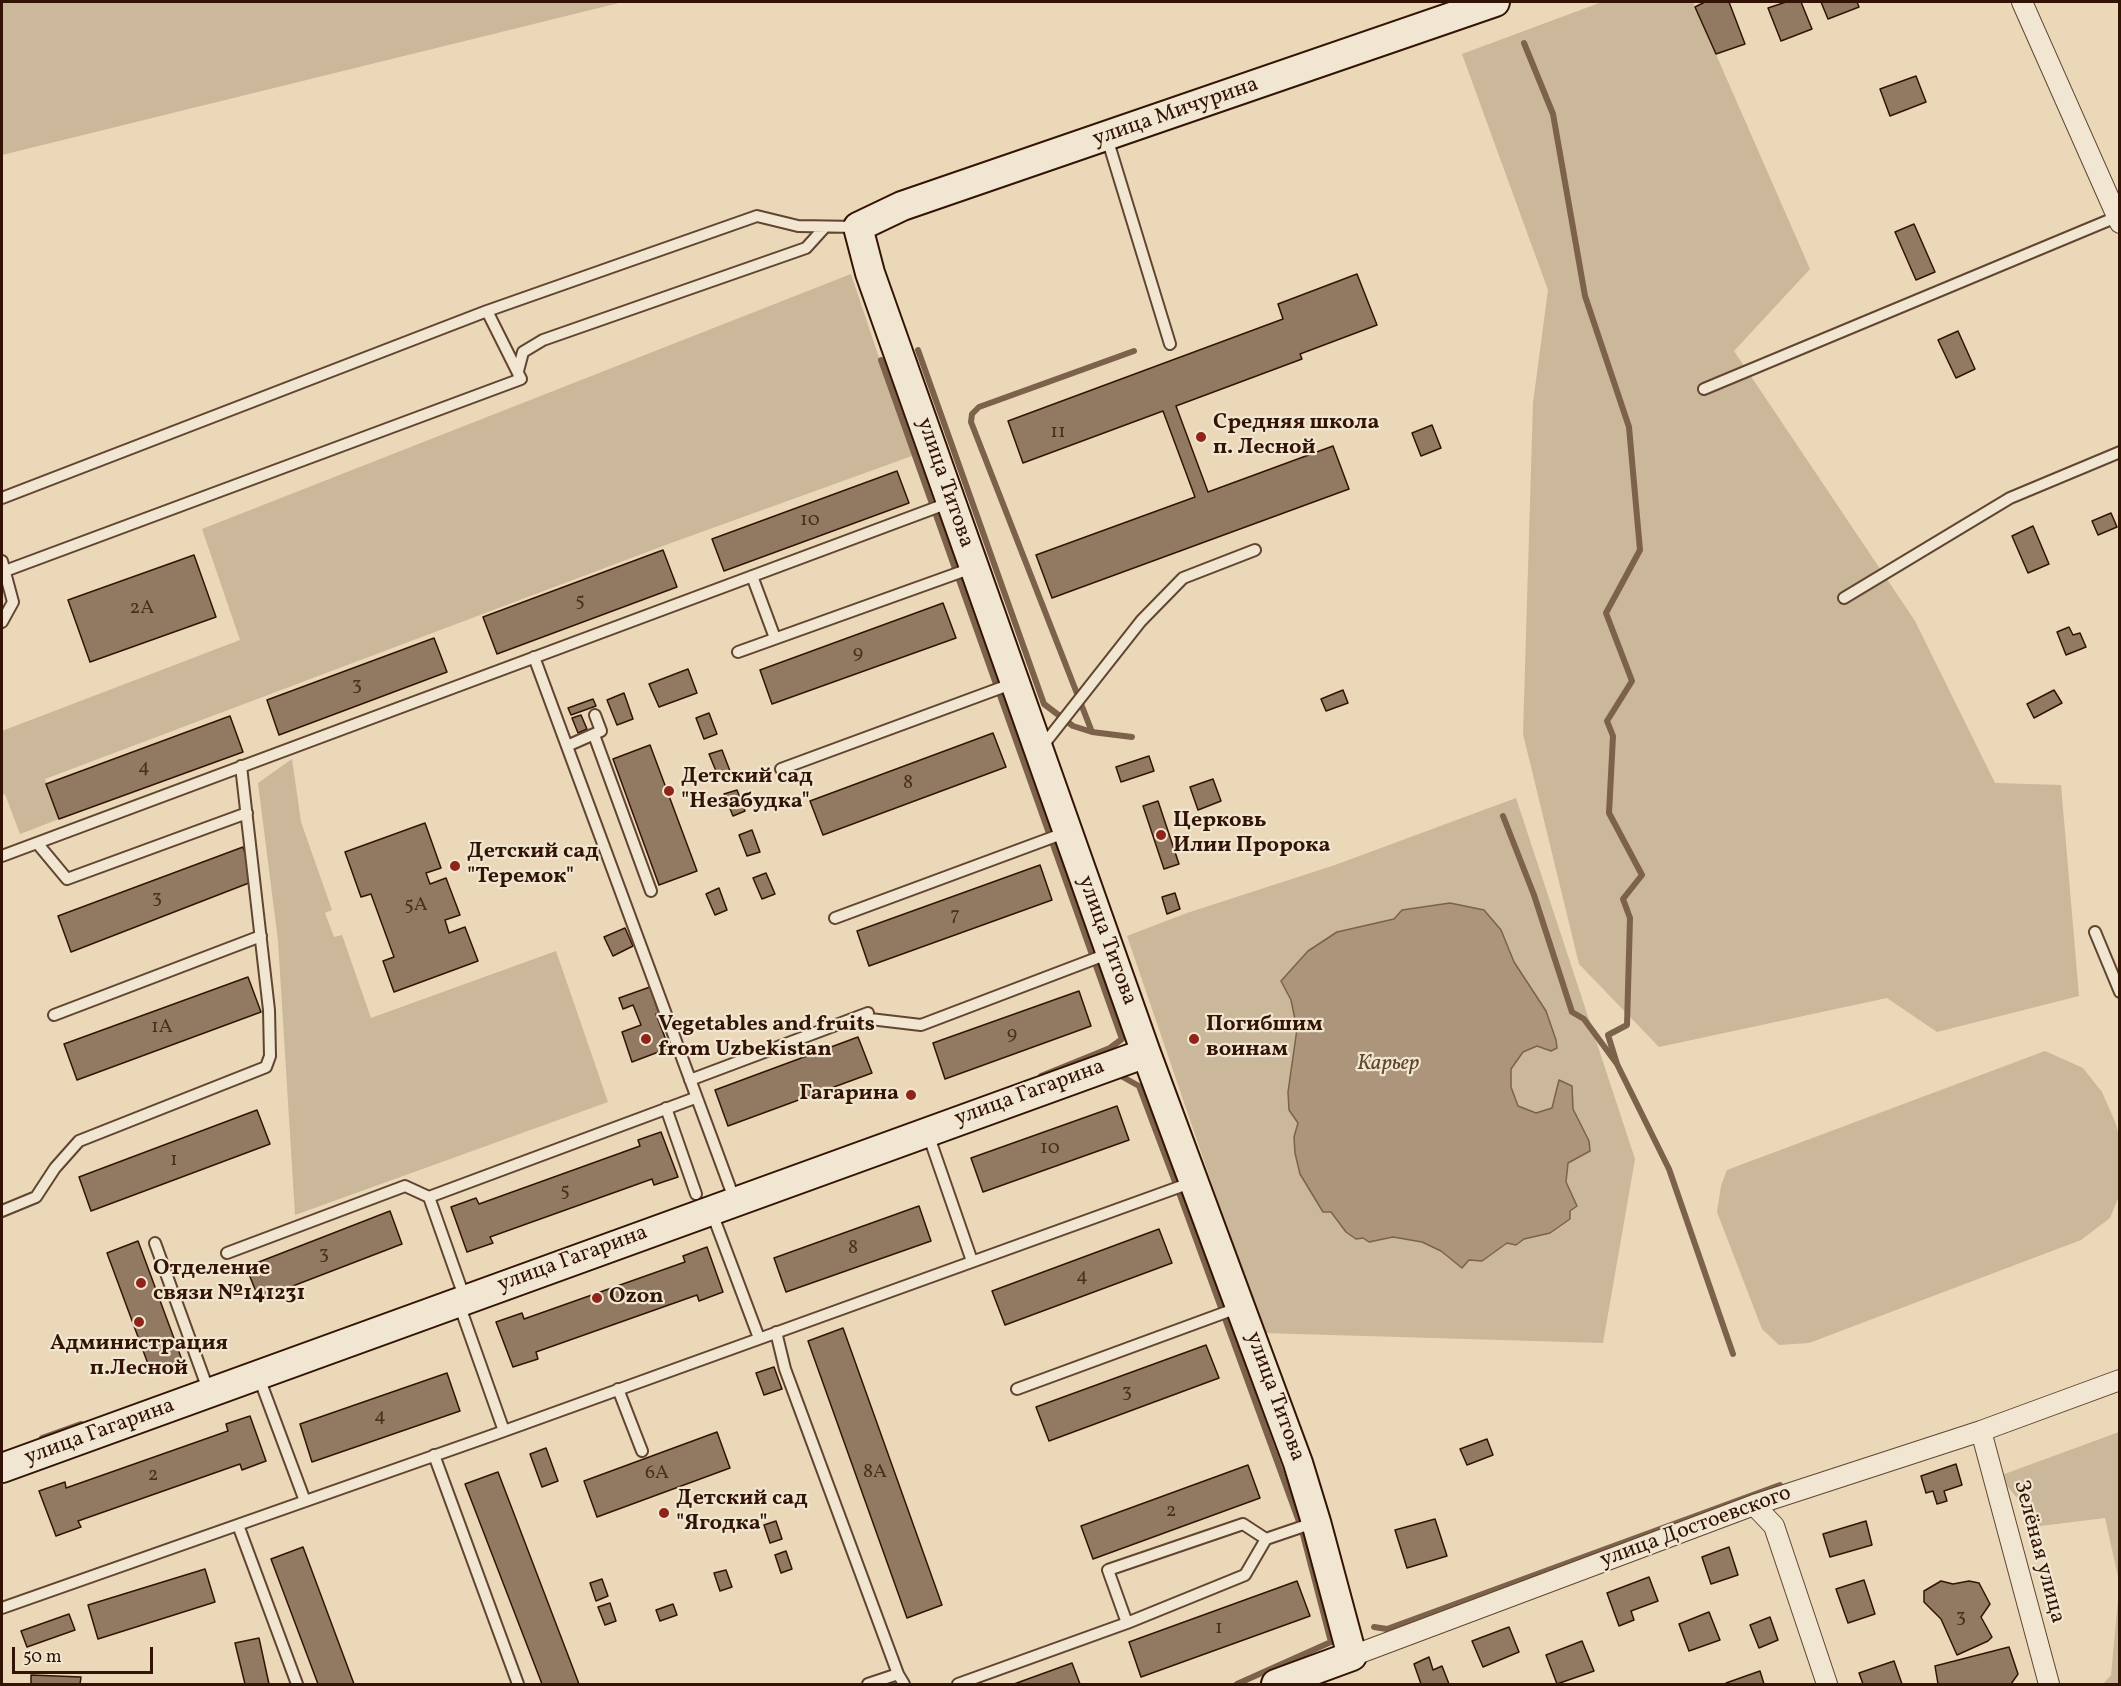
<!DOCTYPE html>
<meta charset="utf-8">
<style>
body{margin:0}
#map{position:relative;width:2121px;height:1686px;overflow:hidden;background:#ead8b8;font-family:Vollkorn,serif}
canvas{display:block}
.frame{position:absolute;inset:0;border:3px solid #331404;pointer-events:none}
.scale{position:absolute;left:12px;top:1647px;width:141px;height:27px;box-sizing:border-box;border:3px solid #331404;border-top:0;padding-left:8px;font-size:18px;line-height:21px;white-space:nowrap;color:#331404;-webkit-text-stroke:4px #f1e6d1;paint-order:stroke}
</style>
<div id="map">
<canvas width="2121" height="1686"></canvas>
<div class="frame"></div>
<div class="scale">50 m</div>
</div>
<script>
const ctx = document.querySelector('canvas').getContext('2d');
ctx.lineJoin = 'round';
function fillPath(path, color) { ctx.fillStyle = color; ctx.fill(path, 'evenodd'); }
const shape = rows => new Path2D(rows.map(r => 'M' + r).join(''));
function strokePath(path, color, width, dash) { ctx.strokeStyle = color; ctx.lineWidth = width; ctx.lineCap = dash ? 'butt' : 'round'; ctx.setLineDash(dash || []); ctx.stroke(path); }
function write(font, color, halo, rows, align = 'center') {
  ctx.font = font + ' Vollkorn,serif'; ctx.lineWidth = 4.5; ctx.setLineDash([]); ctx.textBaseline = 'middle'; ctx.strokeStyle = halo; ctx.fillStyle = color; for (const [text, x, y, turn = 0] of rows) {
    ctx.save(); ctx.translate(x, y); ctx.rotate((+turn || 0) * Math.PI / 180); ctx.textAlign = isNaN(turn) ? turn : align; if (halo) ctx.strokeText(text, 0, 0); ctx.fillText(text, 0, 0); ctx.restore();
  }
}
const green = shape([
 [2,2,623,2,2,155],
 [1602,2,1693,2,1810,269,1734,351,1915,621,1995,783,2061,785,2079,996,1937,1032,1887,998,1659,1047,1579,964,1523,734,1533,403,1548,290,1462,54],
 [851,274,912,456,671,543,45,779,59,819,20,834,5,794,2,795,2,731,240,640,202,529],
 [292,759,301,822,332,910,325,913,334,937,342,935,371,1018,556,951,608,1102,295,1215,278,941,258,783],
 [1516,798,1635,1159,1603,1343,1263,1333,1127,936,1187,913,1335,865],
 [2045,1051,2083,1068,2102,1092,2116,1124,2119,1137,2119,1196,2110,1218,2081,1240,1809,1343,1779,1345,1762,1329,1717,1212,1721,1186,1727,1170],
 [2119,1432,2119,1581,2105,1518,2040,1526,1999,1476],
 [2119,1590,2119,1684,2103,1684,2111,1675]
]);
const water = shape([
 [1450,903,1484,910,1501,930,1514,962,1546,1011,1556,1040,1557,1048,1551,1051,1537,1046,1523,1052,1511,1069,1511,1087,1518,1106,1536,1113,1552,1108,1559,1080,1572,1086,1573,1109,1589,1141,1590,1151,1568,1163,1566,1182,1577,1206,1570,1211,1570,1219,1550,1233,1524,1239,1516,1245,1507,1243,1482,1261,1469,1260,1462,1268,1441,1251,1422,1242,1393,1237,1369,1242,1363,1238,1356,1239,1346,1232,1331,1212,1323,1212,1300,1174,1295,1153,1294,1137,1298,1123,1289,1110,1288,1092,1297,1029,1291,1000,1281,981,1308,951,1337,932,1394,919,1402,910,1450,903]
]);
const stream = shape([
 [1524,43,1553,114,1585,296,1629,427,1640,550,1606,613,1632,681,1607,721,1613,736,1609,813,1642,875,1623,899,1630,918,1627,1025,1608,1035,1617,1064],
 [918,350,1044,704,1073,726,1092,732,1132,737],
 [881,360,1122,1039,1110,1048,1041,1076],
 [1092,732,971,422,972,414,979,407,1134,351],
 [1503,816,1534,895,1572,1012,1584,1019,1617,1064,1669,1169,1733,1354],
 [1121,1076,1139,1086,1177,1187,1301,1527,1331,1642,1237,1684],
 [42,1438,81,1424],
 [1374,1627,1387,1629,1780,1485]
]);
const building = shape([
 [1705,2,1729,2,1745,44,1716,54,1695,7,1705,2],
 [1786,2,1801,2,1812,29,1781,41,1768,8,1786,2],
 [1821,2,1857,2,1859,7,1828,19,1821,2],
 [1916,76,1926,102,1890,116,1880,89,1916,76],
 [1914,224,1935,272,1916,280,1895,232,1914,224],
 [1357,274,1377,325,1300,354,1302,359,1176,406,1208,492,1333,446,1349,489,1052,598,1036,555,1195,497,1163,411,1023,463,1008,421,1283,319,1278,304,1357,274],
 [1958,331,1975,369,1956,378,1938,340,1958,331],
 [1432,425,1441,448,1421,456,1412,433,1432,425],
 [897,471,909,503,724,571,712,539,897,471],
 [2111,513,2117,527,2098,535,2092,521,2111,513],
 [2033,526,2049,564,2028,573,2012,536,2033,526],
 [663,550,677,587,497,654,483,617,663,550],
 [194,555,216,617,90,662,68,600,194,555],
 [943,603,956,638,772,704,760,670,943,603],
 [2069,627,2073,635,2080,633,2086,647,2066,655,2057,632,2069,627],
 [434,638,447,672,279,735,267,700,434,638],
 [688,669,697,693,659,707,649,684,688,669],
 [1343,690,1348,703,1326,711,1321,699,1343,690],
 [2054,690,2062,703,2034,718,2027,704,2054,690],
 [624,693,633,719,617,725,607,700,624,693],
 [593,699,596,706,571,715,568,708,593,699],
 [709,713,717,734,704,739,696,718,709,713],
 [581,715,587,729,578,733,572,718,581,715],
 [230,716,243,752,59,819,46,784,230,716],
 [993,733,1006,767,823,835,810,801,993,733],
 [650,745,697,871,659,885,613,759,650,745],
 [722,750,730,771,718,776,709,754,722,750],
 [1149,756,1154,771,1121,782,1116,767,1149,756],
 [1213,779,1221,801,1198,810,1190,787,1213,779],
 [737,790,745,811,733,816,724,794,737,790],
 [1158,801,1179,864,1164,869,1143,806,1158,801],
 [425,823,441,868,426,873,430,884,446,878,460,915,445,920,449,933,465,927,478,961,394,992,383,961,394,957,371,894,361,897,345,852,425,823],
 [752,830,760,852,747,856,739,835,752,830],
 [243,847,254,881,71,952,58,916,243,847],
 [1040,865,1052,900,869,966,857,931,1040,865],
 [766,873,775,894,762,899,753,878,766,873],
 [719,888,727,910,715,915,706,894,719,888],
 [1175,893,1180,909,1167,914,1162,897,1175,893],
 [625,928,633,946,613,956,604,937,625,928],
 [248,977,261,1012,77,1080,64,1044,248,977],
 [650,987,659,1013,656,1014,669,1048,632,1062,622,1032,641,1025,633,1005,623,1009,619,998,650,987],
 [1079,991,1091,1026,945,1079,933,1043,1079,991],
 [858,1037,872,1073,728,1126,715,1090,858,1037],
 [1117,1106,1129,1140,983,1192,971,1158,1117,1106],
 [257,1110,270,1144,91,1211,79,1177,257,1110],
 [661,1132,678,1177,654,1185,652,1179,490,1237,493,1243,467,1252,451,1207,476,1198,479,1204,640,1146,638,1140,661,1132],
 [919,1206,931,1241,786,1292,774,1258,919,1206],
 [390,1211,402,1244,259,1299,246,1267,390,1211],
 [1159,1229,1172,1263,1005,1325,992,1291,1159,1229],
 [138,1241,182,1360,151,1372,107,1253,138,1241],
 [707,1247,723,1292,699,1301,697,1295,536,1352,538,1359,513,1367,496,1322,522,1313,524,1319,685,1262,683,1256,707,1247],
 [843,1328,942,1605,907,1618,808,1341,843,1328],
 [1206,1345,1219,1378,1049,1441,1036,1407,1206,1345],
 [774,1367,782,1389,764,1395,756,1373,774,1367],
 [447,1373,460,1411,312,1462,300,1424,447,1373],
 [250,1416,266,1461,242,1470,240,1464,78,1521,81,1527,56,1536,39,1491,65,1482,66,1488,228,1431,226,1424,250,1416],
 [717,1432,730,1468,597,1517,584,1481,717,1432],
 [1487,1439,1493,1455,1467,1465,1460,1449,1487,1439],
 [546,1448,558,1481,542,1487,530,1454,546,1448],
 [1956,1464,1962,1485,1944,1491,1947,1501,1937,1504,1933,1491,1926,1493,1921,1476,1956,1464],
 [1248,1465,1260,1498,1093,1559,1081,1526,1248,1465],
 [498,1472,579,1684,542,1684,465,1484,498,1472],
 [1435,1519,1447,1556,1407,1568,1395,1530,1435,1519],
 [776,1521,782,1539,770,1543,764,1525,776,1521],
 [1866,1521,1872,1545,1830,1557,1823,1534,1866,1521],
 [303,1547,354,1684,318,1684,271,1559,303,1547],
 [1729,1547,1738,1575,1711,1584,1702,1557,1729,1547],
 [786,1551,792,1569,781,1573,775,1555,786,1551],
 [205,1569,215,1602,98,1639,88,1605,205,1569],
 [726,1570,732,1587,720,1591,714,1573,726,1570],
 [1649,1577,1658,1601,1631,1611,1634,1620,1619,1626,1607,1593,1649,1577],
 [602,1579,608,1596,596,1601,590,1583,602,1579],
 [1864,1580,1875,1614,1848,1623,1836,1589,1864,1580],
 [1297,1581,1310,1616,1141,1677,1129,1642,1297,1581],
 [1941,1581,1953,1584,1969,1581,1979,1583,1990,1604,1981,1617,1992,1637,1988,1641,1957,1655,1941,1619,1924,1602,1924,1591,1941,1581],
 [610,1603,616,1621,605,1625,598,1607,610,1603],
 [673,1604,677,1615,660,1621,656,1610,673,1604],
 [1709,1612,1720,1640,1689,1651,1679,1624,1709,1612],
 [69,1614,75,1630,27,1647,21,1631,69,1614],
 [1770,1617,1778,1640,1759,1648,1750,1625,1770,1617],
 [1509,1627,1519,1652,1483,1667,1472,1641,1509,1627],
 [259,1638,269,1684,245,1684,235,1643,259,1638],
 [1582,1641,1594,1671,1557,1684,1546,1655,1582,1641],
 [2009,1647,2018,1674,2011,1684,1938,1684,1935,1666,2009,1647],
 [1429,1657,1433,1670,1442,1666,1449,1684,1421,1684,1414,1664,1429,1657],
 [1894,1661,1902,1684,1863,1684,1859,1673,1894,1661],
 [1072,1663,1080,1684,1014,1684,1072,1663],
 [1760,1671,1764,1684,1727,1684,1726,1683,1760,1671],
 [31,1675,81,1677,80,1684,31,1684,31,1675]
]);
const lane = shape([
 [1107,138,1170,344],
 [518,371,523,352,543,340,806,248,825,227],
 [1704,389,2119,216],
 [2,498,487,311,757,216,798,226,858,227],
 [2,561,13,602,2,622],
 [5,571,521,379,487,311],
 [752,576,775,638],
 [1844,598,2010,498,2120,452],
 [738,652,972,568],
 [534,657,735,1201],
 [594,735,651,891],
 [567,746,601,731,595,715],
 [1041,748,1141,621,1183,578,1255,550],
 [781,769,1014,683],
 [37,843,67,879,247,813],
 [2,856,951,502],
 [835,918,1067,832],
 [2095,932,2120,992],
 [54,1015,261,936],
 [870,1019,921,1025,1110,953],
 [690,1080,868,1013],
 [666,1108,696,1194],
 [928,1134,972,1261],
 [429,1197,695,1098],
 [2,1211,36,1197,55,1168,79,1141,266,1067,270,1056,269,1010,241,766],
 [712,1213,759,1338],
 [155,1243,209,1392],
 [227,1253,405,1186,429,1197,465,1299],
 [459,1304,504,1431],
 [776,1332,785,1369,898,1674,868,1684],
 [258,1375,305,1501],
 [618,1389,642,1451],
 [1017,1389,1240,1307],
 [434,1455,518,1684],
 [238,1525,297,1684],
 [2,1608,493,1435,1193,1182],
 [1127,1623,1108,1570,1243,1524,1266,1539],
 [898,1674,904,1684],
 [958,1684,1127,1623,1245,1575,1266,1539,1316,1522]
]);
const street = shape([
 [2022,2,2120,223],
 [1981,1431,2049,1684],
 [1754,1505,1774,1526,1827,1684],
 [1352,1656,1754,1505,1981,1431,2120,1380]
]);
const secondary = shape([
 [2,1468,1146,1053],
 [1276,1684,1352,1656,1316,1522,1298,1463,1146,1053,870,273,858,227,902,206,1495,2]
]);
const markers = [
 [1201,437,6,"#8f2418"],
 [669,791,6,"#8f2418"],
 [1161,835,6,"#8f2418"],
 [455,866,6,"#8f2418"],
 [646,1039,6,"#8f2418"],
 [1194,1039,6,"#8f2418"],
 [911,1095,6,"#8f2418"],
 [141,1283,6,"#8f2418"],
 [597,1298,6,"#8f2418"],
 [139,1322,6,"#8f2418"],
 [664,1513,6,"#8f2418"]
];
const numberNames = [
 ["11",1058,433],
 ["10",810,521],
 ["5",580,602],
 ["2А",142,609],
 ["9",858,654],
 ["3",357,686],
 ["4",144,768],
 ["8",908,784],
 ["3",157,899],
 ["5А",416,906],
 ["7",955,916],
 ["1А",162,1028],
 ["9",1012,1035],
 ["10",1050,1149],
 ["1",174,1161],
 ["5",565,1192],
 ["8",853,1249],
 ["3",324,1255],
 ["4",1082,1277],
 ["3",1127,1393],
 ["4",380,1417],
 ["8А",875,1473],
 ["6А",657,1474],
 ["2",153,1476],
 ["2",1171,1512],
 ["3",1961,1618],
 ["1",1219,1629]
];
const streetNames = [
 ["улица Мичурина",1176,113,-19],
 ["улица Титова",944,483,71],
 ["улица Титова",1106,941,70],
 ["улица Гагарина",1030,1094,-20],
 ["улица Гагарина",573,1260,-20],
 ["улица Титова",1274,1397,70],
 ["улица Гагарина",100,1433,-20],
 ["улица Достоевского",1696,1528,-20],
 ["Зелёная улица",2038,1552,75]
];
const poiNames = [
 ["Средняя школа",1213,424],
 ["п. Лесной",1213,449],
 ["Детский сад",681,778],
 ["\"Незабудка\"",681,803],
 ["Церковь",1173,822],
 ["Илии Пророка",1173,847],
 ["Детский сад",467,853],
 ["\"Теремок\"",467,878],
 ["Vegetables and fruits",658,1026],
 ["from Uzbekistan",658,1051],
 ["Погибшим",1206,1026],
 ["воинам",1206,1051],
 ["Гагарина",899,1095,"right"],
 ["Отделение",153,1270],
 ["связи №141231",153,1295],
 ["Ozon",609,1298],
 ["Администрация",139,1345,"center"],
 ["п.Лесной",139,1370,"center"],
 ["Детский сад",676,1500],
 ["\"Ягодка\"",676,1525]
];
const parkNames = [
 ["Карьер",1388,1065]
];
fillPath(green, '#cbb799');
fillPath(water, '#ac957b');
strokePath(water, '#7c614b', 1.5);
strokePath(stream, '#7c614b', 6);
fillPath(building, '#927a62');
strokePath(building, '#331404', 1.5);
strokePath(lane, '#614531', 14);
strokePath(street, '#614531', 22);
strokePath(secondary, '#331404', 32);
strokePath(lane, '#f1e6d1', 10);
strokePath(street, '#f1e6d1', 20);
strokePath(secondary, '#f1e6d1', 28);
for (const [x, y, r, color] of markers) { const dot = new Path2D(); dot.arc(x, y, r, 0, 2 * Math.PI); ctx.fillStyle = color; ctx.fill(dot); strokePath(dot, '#f1e6d1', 2); }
write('20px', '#4b2e1c', null, numberNames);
write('22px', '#331404', '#f1e6d1', streetNames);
write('bold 22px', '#331404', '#f1e6d1', poiNames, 'left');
write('italic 22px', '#614531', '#f1e6d1', parkNames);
</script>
